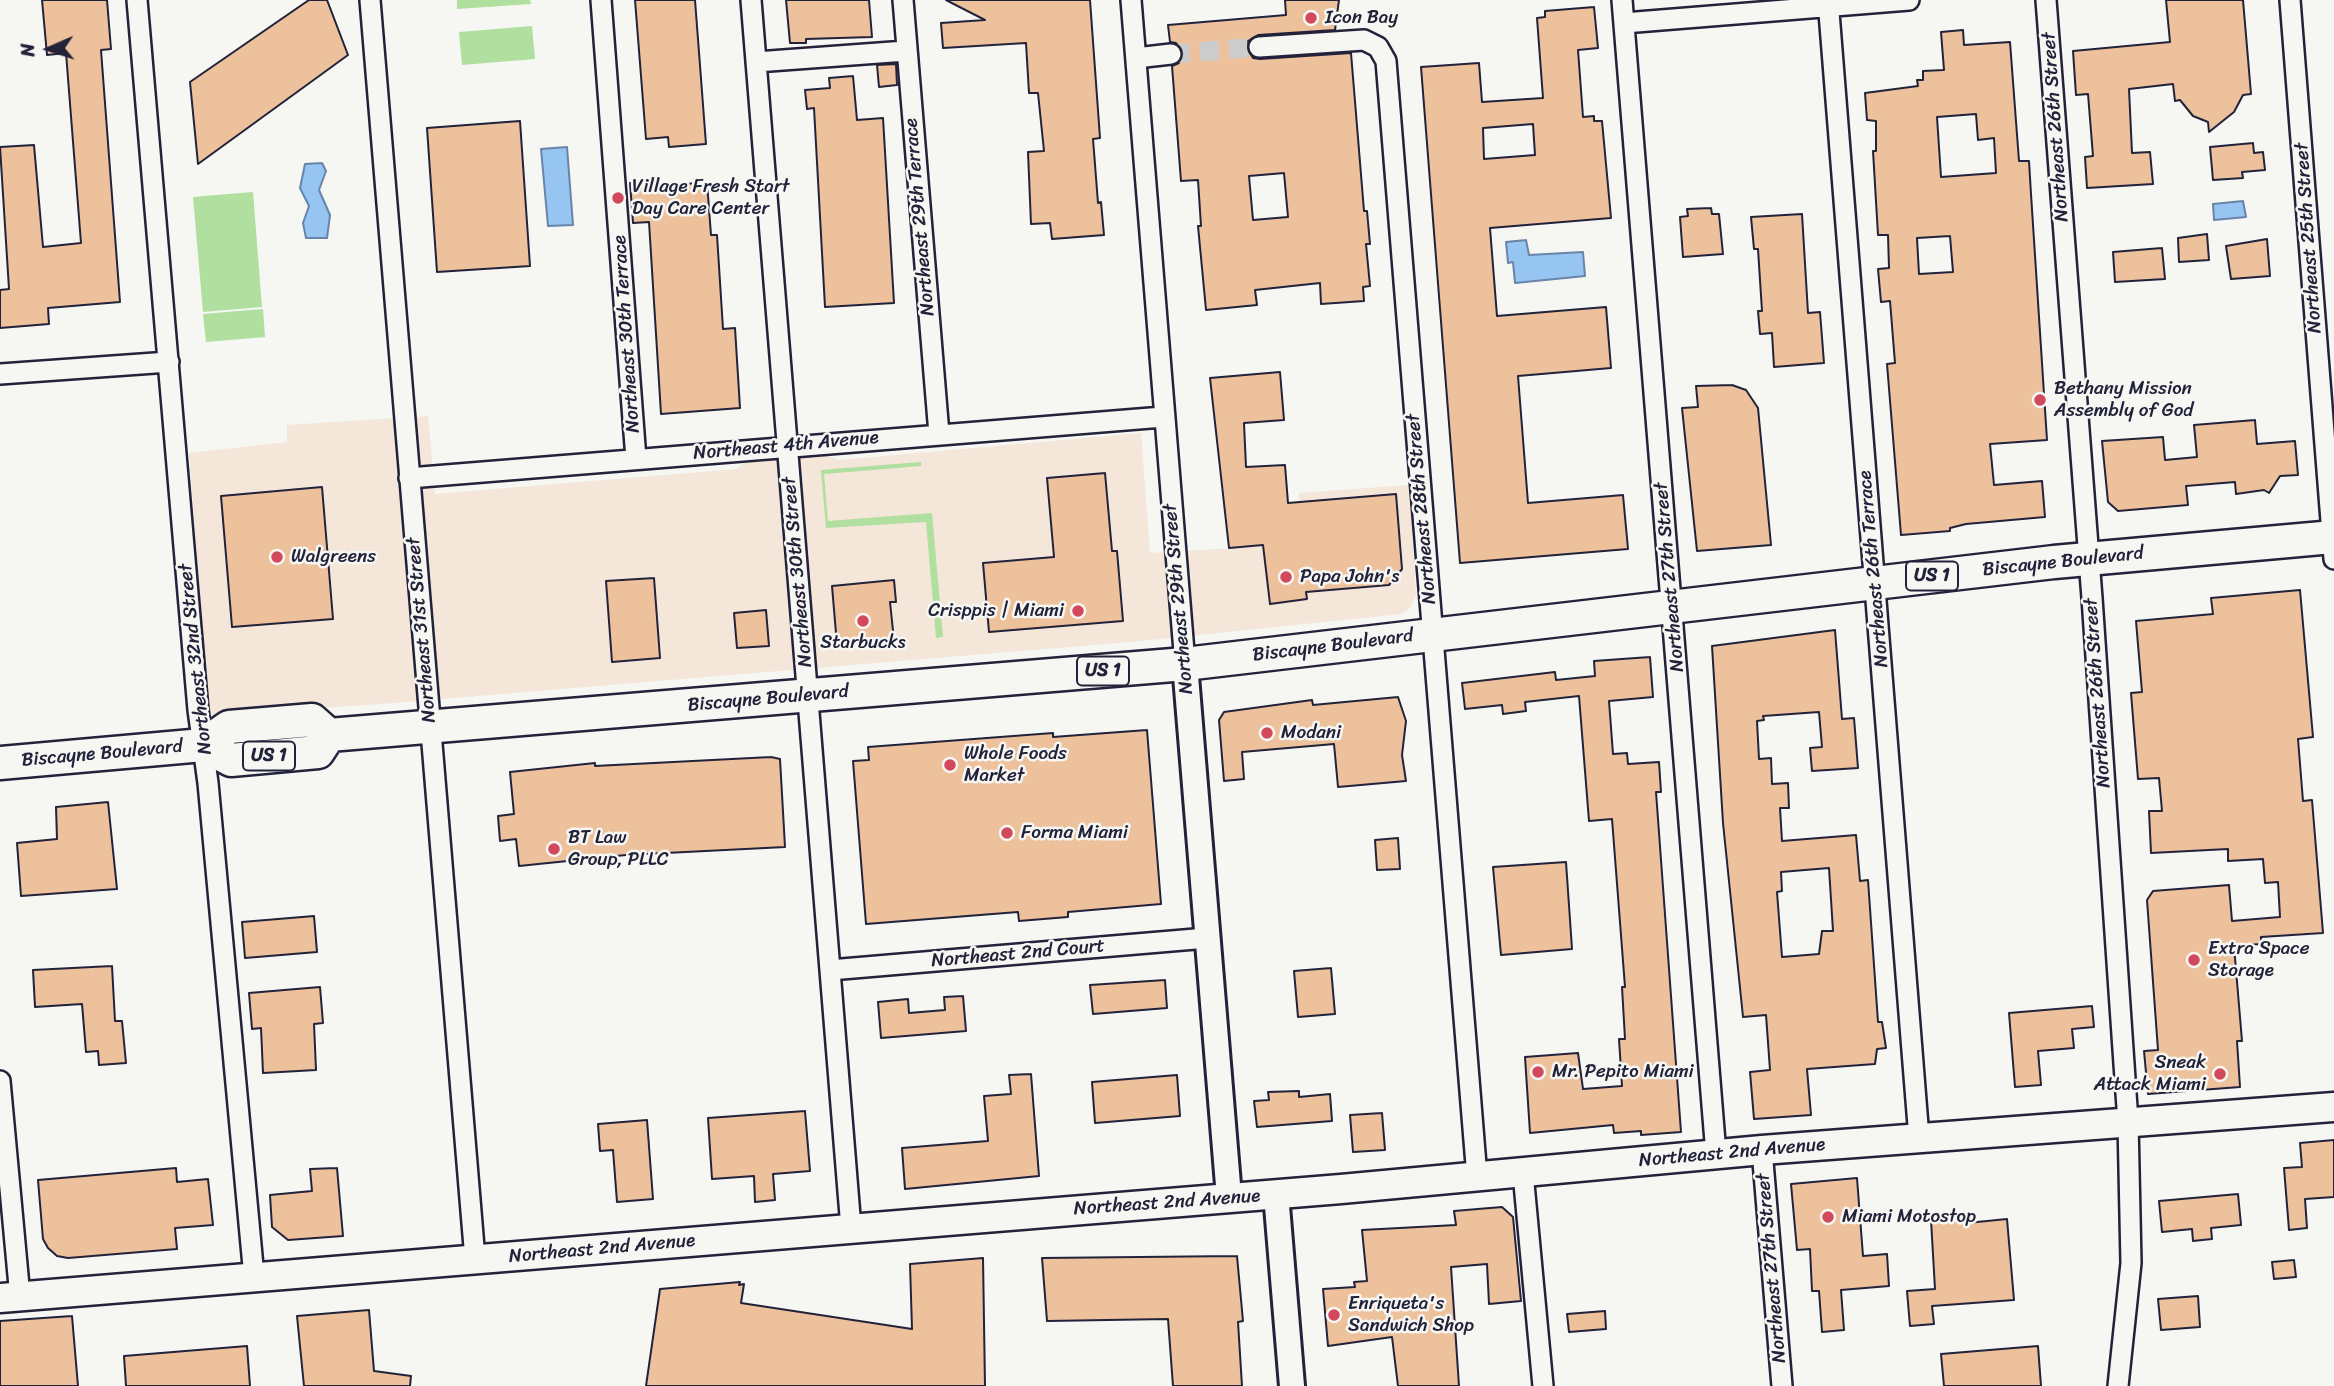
<!DOCTYPE html>
<style>
body{margin:0}
#map{position:relative;width:2334px;height:1386px;overflow:hidden;background:#f6f6f2;font-family:Sriracha,sans-serif}
canvas{display:block}
.north{position:absolute;left:14px;top:14px;width:70px;height:70px;-webkit-text-stroke:5px #f6f6f2;paint-order:stroke;rotate:267deg;font-size:19px;font-weight:700;line-height:28px;text-align:center;color:#22223b}
.north::after{content:'';display:block;margin:auto;width:24px;height:32px;background:#22223b;clip-path:polygon(50% 0,100% 100%,50% 72%,0 100%)}
</style>
<div id="map">
<canvas width="2334" height="1386"></canvas>
<div class="north">N</div>
</div>
<script>
const ctx = document.querySelector('canvas').getContext('2d');
ctx.lineJoin = 'round';
function fillPath(path, color) { ctx.fillStyle = color; ctx.fill(path, 'evenodd'); }
const shape = rows => new Path2D(rows.map(r => 'M' + r).join(''));
function strokePath(path, color, width, dash) { ctx.strokeStyle = color; ctx.lineWidth = width; ctx.lineCap = dash ? 'butt' : 'round'; ctx.setLineDash(dash || []); ctx.stroke(path); }
function write(font, color, halo, rows, align = 'center') {
  ctx.font = font + ' Sriracha,sans-serif'; ctx.lineWidth = 5; ctx.setLineDash([]); ctx.textBaseline = 'middle'; ctx.strokeStyle = halo; ctx.fillStyle = color; for (const [text, x, y, turn = 0] of rows) {
    ctx.save(); ctx.translate(x, y); ctx.rotate((+turn || 0) * Math.PI / 180); ctx.textAlign = isNaN(turn) ? turn : align; if (halo) ctx.strokeText(text, 0, 0); ctx.fillText(text, 0, 0); ctx.restore();
  }
}
const built = shape([
 [428,416,435,494,737,469,746,461,826,455,839,460,1141,433,1150,553,1302,544,1299,493,1409,485,1416,595,1410,608,1401,614,1141,641,381,704,209,715,189,453,287,442,287,425]
]);
const green = shape([
 [457,0,530,0,531,4,457,9],
 [532,26,535,59,462,65,459,32],
 [253,192,262,307,203,312,193,197],
 [263,309,265,337,206,342,203,314],
 [921,462,921,466,824,474,828,521,932,513,943,637,936,638,926,522,826,528,821,470]
]);
const water = shape([
 [567,147,573,225,548,226,541,149,567,147],
 [322,163,326,171,319,190,330,215,327,238,306,238,303,223,309,206,300,188,305,164,322,163],
 [2243,201,2246,217,2214,220,2213,204,2243,201],
 [1526,240,1529,255,1583,252,1585,276,1515,283,1513,262,1508,263,1506,242,1526,240]
]);
const building = shape([
 [42,0,107,0,111,49,101,50,120,302,48,308,49,324,0,328,0,290,9,289,0,147,34,145,43,247,81,243,66,53,47,55,42,0],
 [309,0,327,0,348,55,198,164,190,82,309,0],
 [635,0,695,0,706,144,669,147,668,137,646,139,635,0],
 [786,0,869,0,872,37,806,39,806,43,790,43,786,0],
 [946,0,1090,0,1100,138,1093,139,1098,203,1101,202,1104,235,1052,239,1050,223,1031,224,1028,152,1044,151,1038,93,1029,93,1026,43,943,48,941,23,985,20,946,0],
 [1285,0,1339,0,1335,30,1258,35,1248,41,1247,48,1253,58,1260,59,1351,53,1364,211,1367,211,1370,244,1366,244,1370,286,1363,287,1364,301,1321,304,1320,283,1255,290,1257,305,1206,310,1198,226,1201,226,1198,180,1181,181,1172,66,1179,63,1183,52,1176,43,1170,42,1168,25,1286,15,1285,0],
 [1284,173,1288,217,1253,220,1249,176,1284,173],
 [2166,0,2243,0,2251,94,2243,95,2234,112,2209,132,2208,122,2193,116,2180,100,2175,101,2173,84,2129,89,2132,153,2150,152,2153,184,2087,188,2085,157,2093,156,2088,94,2076,95,2073,51,2170,42,2166,0],
 [1594,7,1598,48,1578,50,1583,117,1594,116,1594,121,1602,121,1611,218,1490,228,1497,316,1606,307,1611,368,1518,376,1528,503,1623,495,1628,549,1460,563,1421,67,1479,63,1482,102,1543,98,1537,18,1545,17,1545,11,1594,7],
 [1533,124,1535,155,1484,159,1483,128,1533,124],
 [1963,30,1964,45,2010,42,2019,161,2029,161,2031,194,2047,440,1990,444,1994,485,2042,481,2045,517,1966,524,1950,528,1950,531,1901,535,1887,364,1895,363,1890,301,1881,302,1878,269,1889,268,1888,235,1878,235,1873,151,1876,151,1876,121,1867,120,1865,93,1918,86,1917,80,1923,80,1923,71,1944,70,1941,32,1963,30],
 [1976,114,1978,140,1994,138,1996,173,1941,177,1937,117,1976,114],
 [1950,236,1953,272,1919,274,1917,238,1950,236],
 [896,64,897,85,879,87,877,65,896,64],
 [853,76,857,120,883,118,894,303,825,307,814,108,807,109,805,90,830,88,829,78,853,76],
 [520,121,530,266,437,272,427,128,520,121],
 [2253,143,2254,153,2263,152,2265,170,2242,172,2243,178,2213,180,2210,147,2253,143],
 [655,181,655,187,707,182,711,235,717,235,723,329,735,328,740,408,661,414,649,222,633,223,630,183,655,181],
 [1711,208,1712,214,1719,214,1723,254,1683,257,1680,217,1688,216,1687,209,1711,208],
 [1802,214,1808,313,1820,312,1824,363,1774,367,1772,333,1760,334,1758,311,1762,311,1758,249,1754,249,1751,217,1802,214],
 [2207,234,2209,260,2179,262,2178,238,2207,234],
 [2267,239,2270,276,2231,279,2226,246,2267,239],
 [2162,248,2165,279,2115,282,2113,252,2162,248],
 [1280,372,1284,420,1244,423,1246,467,1285,465,1288,503,1396,494,1402,569,1389,585,1306,592,1307,599,1270,604,1263,545,1229,548,1210,378,1280,372],
 [1732,385,1746,390,1758,408,1771,545,1697,551,1682,408,1698,407,1696,386,1732,385],
 [2255,420,2257,444,2295,441,2298,475,2280,476,2269,493,2264,490,2236,494,2235,482,2186,486,2188,505,2118,511,2108,502,2102,441,2163,437,2165,460,2197,457,2194,425,2255,420],
 [1105,473,1112,551,1117,551,1123,621,989,632,983,563,1054,557,1047,478,1105,473],
 [322,487,333,619,232,627,221,496,322,487],
 [654,578,660,658,612,662,606,581,654,578],
 [894,580,896,602,890,602,894,640,837,645,832,586,894,580],
 [2300,590,2313,737,2298,739,2303,801,2312,800,2323,933,2261,937,2261,944,2234,946,2242,1041,2237,1041,2240,1087,2148,1094,2144,1051,2158,1050,2147,900,2153,891,2229,885,2232,921,2280,917,2278,882,2265,883,2263,859,2228,861,2228,849,2151,853,2149,811,2162,811,2159,778,2138,779,2131,693,2142,692,2136,621,2213,614,2211,598,2300,590],
 [766,610,769,646,737,648,734,613,766,610],
 [1835,630,1842,719,1854,718,1858,768,1812,771,1810,748,1822,747,1819,712,1763,716,1764,720,1757,721,1759,759,1771,758,1772,784,1788,783,1789,808,1780,808,1782,841,1856,835,1860,881,1868,880,1878,1022,1882,1022,1886,1048,1877,1049,1875,1064,1807,1069,1811,1115,1754,1119,1750,1072,1770,1070,1766,1015,1743,1017,1723,823,1712,646,1835,630],
 [1829,868,1833,931,1822,931,1819,954,1782,957,1777,892,1782,891,1781,872,1829,868],
 [1650,657,1653,697,1609,701,1613,754,1627,753,1628,764,1659,762,1661,792,1656,792,1681,1132,1641,1135,1641,1131,1614,1133,1613,1125,1530,1133,1525,1057,1578,1053,1583,1089,1622,1086,1619,1039,1625,1039,1622,987,1625,987,1612,819,1589,821,1579,696,1525,702,1526,711,1503,714,1502,705,1465,709,1462,683,1555,672,1556,680,1595,676,1594,661,1650,657],
 [1398,697,1406,721,1402,755,1406,781,1338,787,1334,744,1242,752,1244,779,1224,781,1219,720,1224,712,1312,700,1313,705,1398,697],
 [1147,730,1161,904,1068,912,1068,917,1019,921,1018,912,866,924,853,761,869,760,868,747,1053,733,1053,737,1147,730],
 [771,757,780,759,785,847,626,855,519,866,516,839,500,841,498,816,514,814,510,772,595,763,595,766,771,757],
 [108,802,117,889,21,896,17,843,57,839,56,807,108,802],
 [1398,838,1400,869,1377,870,1375,840,1398,838],
 [1566,862,1572,949,1501,955,1493,867,1566,862],
 [314,916,317,952,245,958,242,922,314,916],
 [112,966,115,1021,122,1021,126,1063,99,1065,98,1051,86,1052,82,1004,35,1007,33,970,112,966],
 [1331,968,1335,1014,1298,1017,1294,971,1331,968],
 [1165,980,1167,1008,1093,1014,1090,985,1165,980],
 [320,987,323,1023,314,1024,316,1070,263,1073,261,1028,252,1029,249,993,320,987],
 [963,996,966,1031,881,1038,878,1002,908,999,909,1013,945,1010,944,997,963,996],
 [2092,1006,2094,1027,2072,1029,2074,1048,2038,1051,2041,1085,2015,1087,2009,1013,2092,1006],
 [1031,1074,1039,1176,905,1189,902,1148,988,1141,984,1096,1011,1094,1009,1075,1031,1074],
 [1177,1075,1180,1116,1095,1123,1092,1082,1177,1075],
 [1299,1091,1299,1097,1330,1094,1332,1121,1257,1127,1254,1101,1269,1100,1268,1092,1299,1091],
 [805,1111,810,1171,773,1174,775,1200,755,1202,754,1176,712,1179,708,1118,805,1111],
 [1382,1113,1385,1150,1353,1152,1350,1115,1382,1113],
 [647,1120,653,1199,617,1202,613,1150,600,1151,598,1124,647,1120],
 [2334,1140,2334,1197,2305,1199,2307,1228,2289,1230,2284,1168,2302,1167,2300,1143,2334,1140],
 [176,1168,177,1182,208,1179,213,1225,175,1228,177,1249,68,1258,57,1256,48,1248,43,1239,38,1180,176,1168],
 [337,1168,343,1236,288,1240,272,1227,270,1195,312,1191,310,1169,337,1168],
 [1857,1178,1863,1256,1887,1254,1889,1286,1841,1290,1844,1330,1822,1332,1819,1291,1812,1291,1810,1249,1797,1250,1791,1184,1857,1178],
 [2238,1194,2241,1225,2211,1228,2212,1239,2193,1241,2192,1229,2162,1232,2159,1201,2238,1194],
 [1502,1207,1513,1217,1521,1301,1489,1304,1487,1264,1451,1267,1459,1386,1398,1386,1392,1337,1328,1346,1323,1289,1355,1287,1354,1282,1367,1281,1362,1230,1456,1225,1454,1211,1502,1207],
 [1966,1217,1967,1223,2007,1219,2014,1300,1932,1306,1934,1324,1910,1326,1907,1291,1935,1289,1931,1220,1966,1217],
 [1237,1256,1243,1321,1238,1322,1242,1386,1173,1386,1168,1319,1047,1321,1042,1258,1237,1256],
 [983,1258,985,1386,646,1386,660,1289,740,1282,739,1285,744,1284,741,1303,912,1329,910,1264,983,1258],
 [2294,1260,2296,1277,2274,1279,2272,1262,2294,1260],
 [2198,1296,2200,1327,2161,1330,2158,1299,2198,1296],
 [369,1310,374,1371,411,1376,410,1386,304,1386,297,1316,369,1310],
 [1605,1311,1606,1329,1569,1332,1567,1314,1605,1311],
 [72,1316,78,1386,0,1386,0,1321,72,1316],
 [247,1346,250,1386,126,1386,124,1356,247,1346],
 [2038,1346,2041,1386,1944,1386,1941,1354,2038,1346]
]);
const minorTunnel = shape([
 [1171,54,1259,47]
]);
const minor = shape([
 [137,0,198,710,208,783,254,1277],
 [370,0,475,1259],
 [601,0,636,459],
 [751,0,851,1228],
 [903,0,939,434],
 [1131,0,1185,664],
 [1622,0,1716,1154],
 [1828,0,1919,1138],
 [2046,0,2092,598,2128,1122,2131,1263,2118,1386],
 [2290,0,2334,559],
 [1624,23,1909,0],
 [1259,47,1364,40,1378,47,1386,61,1477,1177],
 [1136,58,1171,54],
 [756,62,906,51],
 [0,374,169,362],
 [409,478,1163,417],
 [830,970,1207,938],
 [0,1081,20,1297],
 [1762,1150,1782,1386],
 [1523,1173,1543,1386]
]);
const tertiary = shape([
 [1185,664,1229,1197],
 [1276,1194,1292,1386]
]);
const secondary = shape([
 [0,1298,1341,1189,1762,1150,2334,1107]
]);
const primary = shape([
 [203,745,231,760,318,752,329,735],
 [0,763,203,745,229,727,312,720,329,735,1185,664,2054,562,2334,537]
]);
const markers = [
 [1311,18,7,"#d1495b"],
 [618,198,7,"#d1495b"],
 [2040,400,7,"#d1495b"],
 [277,557,7,"#d1495b"],
 [1286,577,7,"#d1495b"],
 [1078,611,7,"#d1495b"],
 [863,621,7,"#d1495b"],
 [1267,733,7,"#d1495b"],
 [950,765,7,"#d1495b"],
 [1007,833,7,"#d1495b"],
 [554,849,7,"#d1495b"],
 [2194,960,7,"#d1495b"],
 [1538,1072,7,"#d1495b"],
 [2220,1074,7,"#d1495b"],
 [1828,1217,7,"#d1495b"],
 [1334,1315,7,"#d1495b"]
];
const shields = [
 [1932,576,52],
 [1103,671,52],
 [269,756,52]
];
const shieldNames = [
 ["US 1",1932,576],
 ["US 1",1103,671],
 ["US 1",269,756]
];
const poiNames = [
 ["Icon Bay",1325,18],
 ["Village Fresh Start",632,187],
 ["Day Care Center",632,209],
 ["Bethany Mission",2054,389],
 ["Assembly of God",2054,411],
 ["Walgreens",291,557],
 ["Papa John's",1300,577],
 ["Crisppis | Miami",1064,611,"right"],
 ["Starbucks",863,643,"center"],
 ["Modani",1281,733],
 ["Whole Foods",964,754],
 ["Market",964,776],
 ["Forma Miami",1021,833],
 ["BT Law",568,838],
 ["Group, PLLC",568,860],
 ["Extra Space",2208,949],
 ["Storage",2208,971],
 ["Sneak",2206,1063,"right"],
 ["Attack Miami",2206,1085,"right"],
 ["Mr. Pepito Miami",1552,1072],
 ["Miami Motostop",1842,1217],
 ["Enriqueta's",1348,1304],
 ["Sandwich Shop",1348,1326]
];
const streetNames = [
 ["Northeast 26th Street",2056,127,-94],
 ["Northeast 29th Terrace",920,217,-95],
 ["Northeast 25th Street",2309,238,-94],
 ["Northeast 30th Terrace",627,334,-94],
 ["Northeast 4th Avenue",786,446,-5],
 ["Northeast 28th Street",1422,509,-95],
 ["Biscayne Boulevard",2063,562,-6],
 ["Northeast 26th Terrace",1874,569,-95],
 ["Northeast 30th Street",798,572,-95],
 ["Northeast 27th Street",1670,577,-95],
 ["Northeast 29th Street",1179,599,-95],
 ["Northeast 31st Street",422,630,-95],
 ["Biscayne Boulevard",1333,646,-7],
 ["Northeast 32nd Street",196,659,-96],
 ["Northeast 26th Street",2098,693,-94],
 ["Biscayne Boulevard",768,699,-5],
 ["Biscayne Boulevard",102,754,-5],
 ["Northeast 2nd Court",1018,954,-5],
 ["Northeast 2nd Avenue",1732,1153,-5],
 ["Northeast 2nd Avenue",1167,1203,-4],
 ["Northeast 2nd Avenue",602,1249,-5],
 ["Northeast 27th Street",1772,1268,-95]
];
fillPath(built, '#f4e6d8');
fillPath(green, '#b0df9f');
fillPath(water, '#97c5f1');
strokePath(water, '#6884a8', 2);
fillPath(building, '#eec19d');
strokePath(building, '#22223b', 2);
strokePath(minorTunnel, '#cccccd', 19, [19, 10]);
strokePath(minor, '#22223b', 24);
strokePath(tertiary, '#22223b', 30);
strokePath(secondary, '#22223b', 33);
strokePath(primary, '#22223b', 37);
strokePath(minor, '#f6f6f2', 19);
strokePath(tertiary, '#f6f6f2', 24);
strokePath(secondary, '#f6f6f2', 28);
strokePath(primary, '#f6f6f2', 32);
for (const [x, y, r, color] of markers) { const dot = new Path2D(); dot.arc(x, y, r, 0, 2 * Math.PI); ctx.fillStyle = color; ctx.fill(dot); strokePath(dot, '#f6f6f2', 2.5); }
for (const [x, y, w] of shields) { const box = new Path2D(); box.roundRect(x - w / 2, y - 14.5, w, 29, 5); ctx.fillStyle = '#f6f6f2'; ctx.fill(box); strokePath(box, '#22223b', 2); }
write('bold 18px', '#22223b', null, shieldNames);
write('19px', '#22223b', '#f6f6f2', poiNames, 'left');
write('19px', '#22223b', '#f6f6f2', streetNames);
</script>
